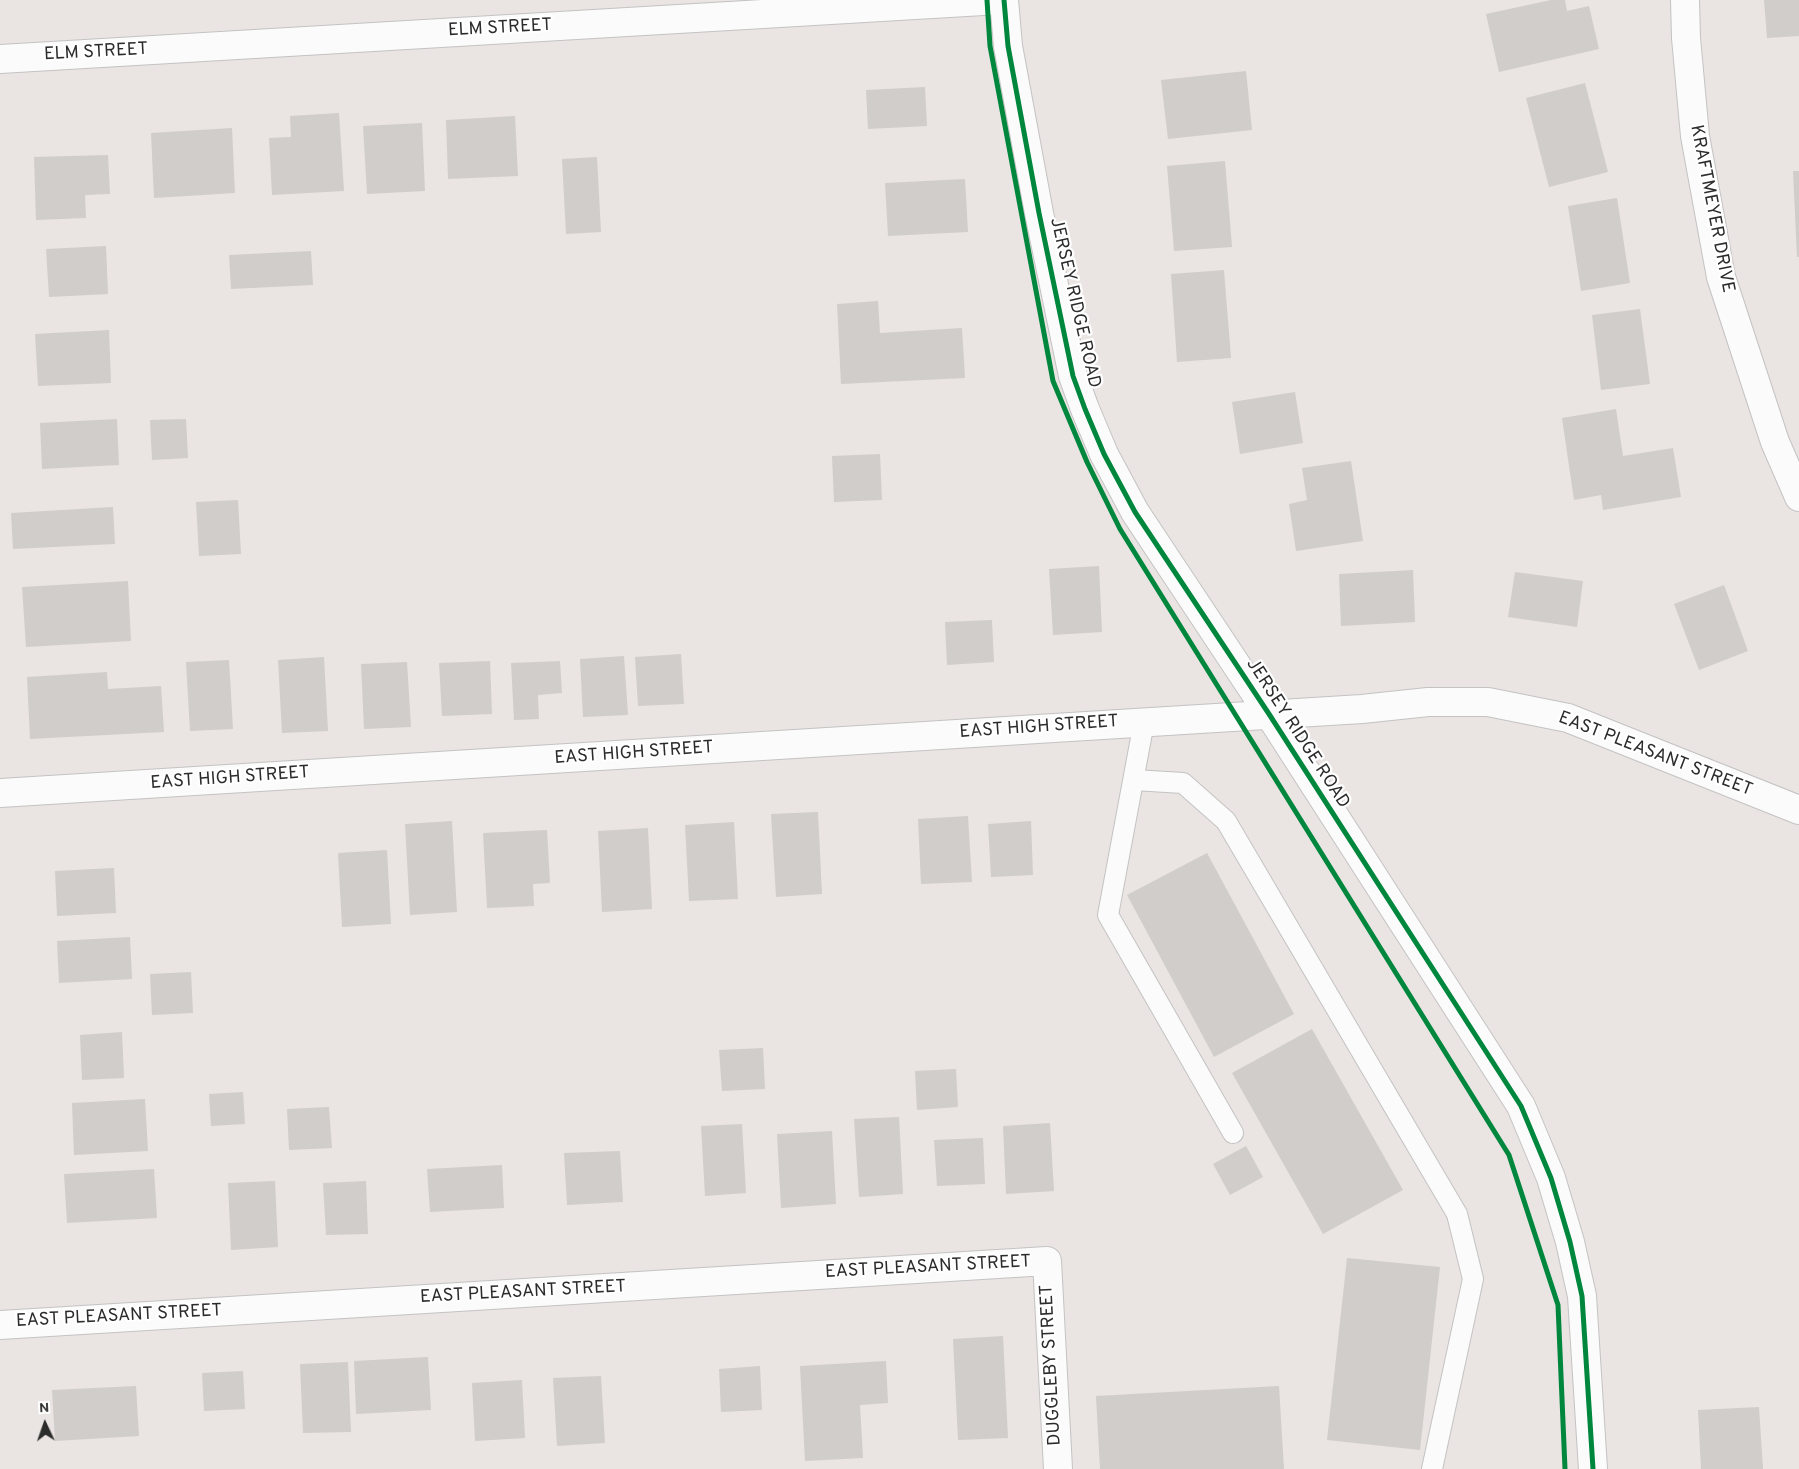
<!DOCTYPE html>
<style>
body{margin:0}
#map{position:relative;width:1799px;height:1469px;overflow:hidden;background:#eae4e2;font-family:Overpass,sans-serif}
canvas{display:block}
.north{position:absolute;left:20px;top:1399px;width:50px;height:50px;-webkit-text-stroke:4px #fff;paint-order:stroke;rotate:357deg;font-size:14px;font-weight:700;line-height:20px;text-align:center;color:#2c2c2c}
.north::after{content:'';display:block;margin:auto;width:18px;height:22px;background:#2c2c2c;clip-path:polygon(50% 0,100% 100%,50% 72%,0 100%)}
</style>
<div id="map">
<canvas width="1799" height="1469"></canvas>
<div class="north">N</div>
</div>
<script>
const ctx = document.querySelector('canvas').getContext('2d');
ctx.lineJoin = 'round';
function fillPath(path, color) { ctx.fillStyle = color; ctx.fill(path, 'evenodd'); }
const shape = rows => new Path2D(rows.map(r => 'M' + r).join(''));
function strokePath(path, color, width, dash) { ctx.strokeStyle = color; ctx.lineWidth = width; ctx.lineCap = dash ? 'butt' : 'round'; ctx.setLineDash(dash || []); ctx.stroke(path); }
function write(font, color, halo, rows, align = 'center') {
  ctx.font = font + ' Overpass,sans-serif'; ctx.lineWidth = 4.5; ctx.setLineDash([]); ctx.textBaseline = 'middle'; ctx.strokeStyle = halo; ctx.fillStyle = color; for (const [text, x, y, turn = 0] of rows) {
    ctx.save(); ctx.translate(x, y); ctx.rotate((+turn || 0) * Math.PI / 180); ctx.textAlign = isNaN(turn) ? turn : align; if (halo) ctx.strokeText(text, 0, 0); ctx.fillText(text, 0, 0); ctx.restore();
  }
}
const building = shape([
 [1551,0,1565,0,1567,11,1589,6,1599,49,1499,72,1486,14],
 [1764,0,1799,0,1799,36,1767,38],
 [1246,71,1252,130,1168,139,1161,80],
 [1585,83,1608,172,1549,187,1526,98],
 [925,87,927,126,868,129,866,90],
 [339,113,344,191,272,195,269,138,291,137,290,116],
 [515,116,518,176,448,179,446,120],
 [422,123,425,191,367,194,363,126],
 [232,128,235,193,154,198,151,133],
 [108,155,110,194,85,195,86,218,36,220,34,157],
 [597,157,601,232,566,234,562,159],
 [1225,161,1232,247,1174,251,1167,166],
 [1793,171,1799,171,1799,257,1797,257],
 [965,179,968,232,888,236,885,183],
 [1617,198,1630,283,1581,291,1568,206],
 [106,246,108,294,49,297,46,249],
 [311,251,313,285,231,289,229,255],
 [1224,270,1231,358,1177,362,1171,274],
 [878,301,880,333,962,328,965,378,841,384,837,304],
 [1640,309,1650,384,1601,390,1592,315],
 [109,330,111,383,38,386,35,334],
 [1295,392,1303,443,1240,454,1232,402],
 [1616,409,1623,456,1673,448,1681,497,1603,510,1601,495,1574,500,1562,418],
 [117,419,119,465,42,469,40,423],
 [186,419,188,458,152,460,150,420],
 [880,454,882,500,834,502,832,456],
 [1351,461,1363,541,1296,551,1289,504,1307,500,1302,468],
 [238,500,241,554,199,556,196,502],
 [113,507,115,544,13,549,11,513],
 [1099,566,1102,632,1053,635,1049,569],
 [1413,570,1415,622,1341,626,1339,574],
 [1515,572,1583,581,1577,627,1508,617],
 [128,581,131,641,26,647,22,587],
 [1724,585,1748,651,1699,670,1674,604],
 [992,620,994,662,947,665,945,622],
 [681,654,684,704,638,706,635,657],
 [624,656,628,715,583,717,580,659],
 [324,657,328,731,282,733,278,660],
 [229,660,233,729,190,731,186,662],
 [490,661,492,714,442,716,439,663],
 [560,661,562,693,538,695,539,719,514,720,511,663],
 [407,662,411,727,364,729,361,664],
 [107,672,108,689,161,686,164,732,30,739,27,677],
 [818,812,822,894,776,897,771,814],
 [968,816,972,882,921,884,918,819],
 [452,821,457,912,410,915,405,824],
 [1031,821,1033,875,991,877,988,824],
 [734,822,738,899,689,901,685,825],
 [648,828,652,909,602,912,598,831],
 [547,830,550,883,533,884,534,906,487,908,483,833],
 [387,850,391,924,342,927,338,853],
 [1207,853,1294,1014,1214,1057,1127,895],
 [114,868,116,913,57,916,55,871],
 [130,937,132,979,59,983,57,941],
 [191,972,193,1013,152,1015,150,974],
 [1312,1029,1403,1190,1323,1234,1232,1073],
 [122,1032,124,1078,82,1080,80,1035],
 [763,1048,765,1089,722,1091,719,1050],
 [956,1069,958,1107,917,1110,915,1071],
 [243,1092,245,1124,211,1126,209,1094],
 [145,1099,148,1151,74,1155,72,1103],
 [329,1107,332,1148,289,1150,287,1109],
 [899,1117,903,1194,859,1197,854,1119],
 [1050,1123,1054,1191,1006,1194,1003,1126],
 [742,1124,746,1193,705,1196,701,1126],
 [832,1131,836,1204,781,1208,777,1134],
 [983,1138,985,1184,937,1186,934,1140],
 [1246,1146,1263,1177,1230,1195,1213,1164],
 [620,1151,623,1202,567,1205,564,1153],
 [502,1165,504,1208,430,1212,427,1169],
 [154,1169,157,1218,67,1223,64,1174],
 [275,1181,278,1247,231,1250,228,1183],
 [366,1181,368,1234,326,1235,323,1183],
 [1347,1258,1440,1267,1420,1450,1327,1440],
 [1003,1336,1008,1438,958,1440,953,1339],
 [428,1357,431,1410,356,1414,354,1361],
 [886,1361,888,1403,860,1405,863,1458,805,1461,800,1366],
 [348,1362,351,1432,303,1433,300,1364],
 [760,1366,762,1410,721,1412,719,1369],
 [243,1371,245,1409,204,1411,202,1373],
 [601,1376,605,1443,557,1446,553,1378],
 [522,1380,525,1438,475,1441,472,1383],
 [136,1386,139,1436,55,1441,52,1390],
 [1279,1386,1284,1469,1100,1469,1096,1396],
 [1759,1407,1763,1469,1701,1469,1698,1410]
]);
const lane = shape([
 [1144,722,1108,915,1233,1133],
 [1134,780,1183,783,1226,821,1457,1214,1473,1279,1432,1469]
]);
const street = shape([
 [1685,0,1686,38,1695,136,1721,277,1775,442,1799,497],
 [0,59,1000,0],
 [0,793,1362,709,1428,702,1488,702,1568,718,1799,810],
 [0,1325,1047,1261,1058,1469]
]);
const secondary = shape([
 [1004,0,1008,46,1039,213,1073,376,1085,409,1104,454,1135,512,1269,714,1521,1106,1551,1178,1570,1242,1582,1296,1593,1469]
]);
const cycleway = shape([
 [987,0,990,46,1053,381,1087,462,1120,529,1509,1155,1558,1305,1565,1469],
 [1004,0,1008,46,1039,213,1073,376,1085,409,1104,454,1135,512,1269,714,1521,1106,1551,1178,1570,1242,1582,1296,1593,1469]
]);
const streetNames = [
 ["ELM STREET",500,29,-3],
 ["ELM STREET",96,53,-3],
 ["KRAFTMEYER DRIVE",1711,209,79],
 ["JERSEY RIDGE ROAD",1074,303,77],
 ["EAST HIGH STREET",1039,728,-4],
 ["JERSEY RIDGE ROAD",1297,734,57],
 ["EAST HIGH STREET",634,754,-4],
 ["EAST PLEASANT STREET",1655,755,21],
 ["EAST HIGH STREET",230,779,-4],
 ["EAST PLEASANT STREET",928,1268,-3],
 ["EAST PLEASANT STREET",523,1293,-3],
 ["EAST PLEASANT STREET",119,1317,-3],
 ["DUGGLEBY STREET",1052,1365,-93]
];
fillPath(building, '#d1cdcb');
strokePath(lane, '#c4c3c3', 22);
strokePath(street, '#c4c3c3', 30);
strokePath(secondary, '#c4c3c3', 30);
strokePath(lane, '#fcfbfb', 20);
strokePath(street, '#fcfbfb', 28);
strokePath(secondary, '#fcfbfb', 28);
strokePath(cycleway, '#00873e', 5);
write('18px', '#2c2c2c', '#fff', streetNames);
</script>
